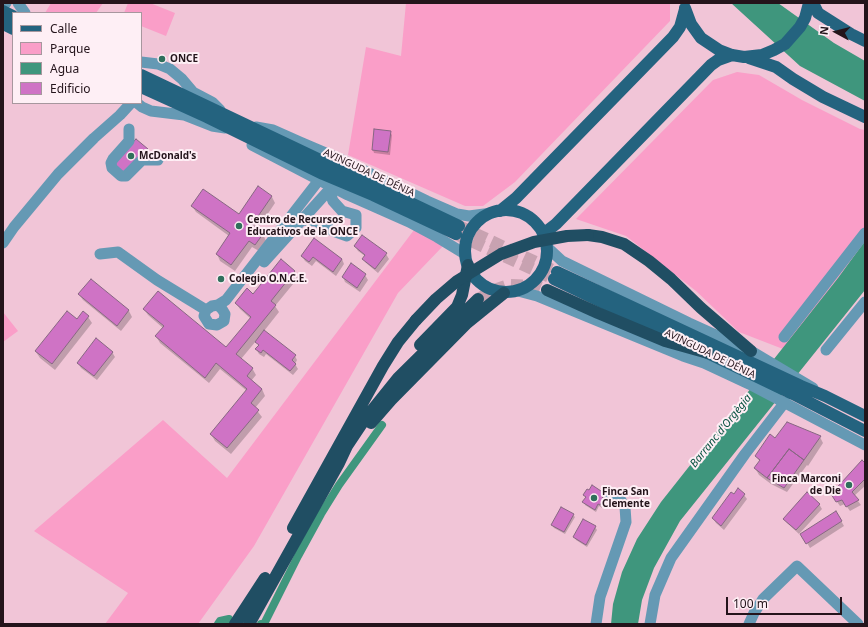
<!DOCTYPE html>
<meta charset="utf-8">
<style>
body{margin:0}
#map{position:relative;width:868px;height:627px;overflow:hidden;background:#f1c5d7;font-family:"Noto Sans",sans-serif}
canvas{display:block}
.frame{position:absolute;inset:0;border:4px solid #24141b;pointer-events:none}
.legend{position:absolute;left:12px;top:12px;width:130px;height:92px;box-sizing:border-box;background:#feeff5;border:1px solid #a7979e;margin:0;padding:5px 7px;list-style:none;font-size:12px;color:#24141b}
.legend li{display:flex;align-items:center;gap:8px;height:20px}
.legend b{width:20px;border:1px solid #a7979e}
.north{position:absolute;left:816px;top:12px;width:40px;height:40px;-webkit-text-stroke:3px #feeff5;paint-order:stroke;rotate:277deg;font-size:11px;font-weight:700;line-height:16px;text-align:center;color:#24141b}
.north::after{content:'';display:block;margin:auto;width:14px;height:18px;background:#24141b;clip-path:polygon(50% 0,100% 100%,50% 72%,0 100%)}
.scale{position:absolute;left:726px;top:597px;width:116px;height:18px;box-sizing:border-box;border:2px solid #24141b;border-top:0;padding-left:5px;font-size:12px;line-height:14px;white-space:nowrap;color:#24141b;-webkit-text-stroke:3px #feeff5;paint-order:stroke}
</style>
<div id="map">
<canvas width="868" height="627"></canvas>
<div class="frame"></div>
<ul class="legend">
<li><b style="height:5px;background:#24637f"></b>Calle</li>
<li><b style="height:11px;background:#fa9ec8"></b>Parque</li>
<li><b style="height:11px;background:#3f967d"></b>Agua</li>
<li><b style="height:11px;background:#cf73c5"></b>Edificio</li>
</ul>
<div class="north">N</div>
<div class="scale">100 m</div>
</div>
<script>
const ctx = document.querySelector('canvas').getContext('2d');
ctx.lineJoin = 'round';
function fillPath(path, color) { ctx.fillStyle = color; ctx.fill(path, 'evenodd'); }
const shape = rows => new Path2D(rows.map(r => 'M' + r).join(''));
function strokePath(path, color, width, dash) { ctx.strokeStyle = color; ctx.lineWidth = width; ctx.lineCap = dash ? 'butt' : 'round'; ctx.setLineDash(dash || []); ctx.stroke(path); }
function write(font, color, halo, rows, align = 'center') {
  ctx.font = font + ' "Noto Sans",sans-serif'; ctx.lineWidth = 4; ctx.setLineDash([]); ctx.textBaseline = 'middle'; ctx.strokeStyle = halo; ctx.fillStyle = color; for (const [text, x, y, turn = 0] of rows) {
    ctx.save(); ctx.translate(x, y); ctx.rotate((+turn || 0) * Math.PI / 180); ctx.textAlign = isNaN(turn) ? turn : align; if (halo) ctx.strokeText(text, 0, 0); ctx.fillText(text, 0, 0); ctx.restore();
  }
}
const green = shape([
 [51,3,103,3,96,13,45,13],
 [128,3,150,3,175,13,166,36,141,26,141,13,124,13],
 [406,3,670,3,670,21,515,182,483,206,465,206,348,155,366,47,401,56],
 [737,72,759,75,802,100,860,129,865,130,865,241,838,278,783,349,739,332,696,291,626,236,576,219,713,80],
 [417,226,443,246,398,293,254,546,198,624,105,624,128,593,34,531,163,420,227,478],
 [3,312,18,331,3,342]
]);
const water = shape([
 [731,3,778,3,834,43,865,61,865,101,800,66],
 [865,241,865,290,680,521,654,568,642,600,638,624,611,624,613,604,622,572,637,539,661,502,838,278]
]);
const shadow = shape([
 [390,132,392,135,390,155,374,153,373,150],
 [136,140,147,150,150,154,129,177],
 [258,187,272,197,275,203,257,230,263,234,266,241,259,251,252,247,235,271,220,261,217,254,229,236,196,212,192,206,239,215],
 [314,239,342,259,344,264,336,276,316,261,312,266,305,261,302,256],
 [355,246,386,254,389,259,378,273,366,263,363,259,365,256,358,251],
 [281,261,294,272,298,278,275,306,279,312,264,331,295,356,297,360,295,364,298,369,293,375,266,354,264,357,259,354,256,349,259,346,256,341,241,359,252,368,256,375,251,381,262,389,265,396,255,408,262,417,231,454,215,441,211,434,247,391,220,369,209,383,160,343,156,336,163,328,148,315,144,309,226,348,251,319,240,309,236,303,253,295],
 [351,265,365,275,368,280,360,292,345,282,343,277],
 [91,280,129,311,132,317,121,331,83,300,79,294],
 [88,317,92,323,55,370,40,358,36,352,78,320],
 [112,352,115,357,97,380,81,368,78,363],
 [820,437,823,443,808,466,807,465,787,492,771,484,759,475,755,468,760,462,756,456],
 [865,465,865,486,854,496,861,505,850,511,845,504,840,506,835,499],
 [604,493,605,496,603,500,605,502,602,508,599,506,596,512,585,505,584,502,586,498,584,495],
 [744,495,747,499,724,530,716,523,713,518,734,496],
 [819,504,822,509,799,534,787,523,784,519],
 [836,512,844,526,810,548,802,534],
 [573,515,575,517,565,534,554,528,552,525],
 [595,527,597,530,587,547,576,540,574,537]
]);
const canal = shape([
 [218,624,220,621,229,619],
 [261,624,264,624,298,556,321,514,339,485,382,425]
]);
const building = shape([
 [374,129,391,131,388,152,372,150,374,129],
 [136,139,148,149,127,172,124,173,113,164,136,139],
 [258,186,272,196,252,225,263,234,255,245,249,241,231,265,216,254,230,233,191,206,203,189,239,214,258,186],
 [362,235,387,253,375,269,362,259,365,255,354,246,362,235],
 [314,238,342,259,333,272,313,257,309,262,301,256,314,238],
 [281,259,295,271,271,301,276,305,236,354,253,368,247,376,262,389,251,403,259,410,227,448,210,434,247,389,216,363,205,378,155,336,164,326,143,309,158,291,226,347,251,317,235,303,247,288,253,294,281,259],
 [351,263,366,274,357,288,342,277,351,263],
 [91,279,129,310,117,326,78,294,91,279],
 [67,311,77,319,83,311,89,316,52,364,35,351,67,311],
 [264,330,296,355,292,360,296,364,290,371,263,350,261,353,255,349,259,345,255,342,264,330],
 [96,338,113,352,94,376,77,363,96,338],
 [787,422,821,436,804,460,789,449,767,478,754,468,760,460,755,456,770,434,775,438,787,422],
 [789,449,804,460,784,488,767,478,789,449],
 [862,460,865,463,865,479,852,492,859,500,846,507,842,500,836,502,831,494,862,460],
 [592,485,604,493,602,497,604,499,600,505,598,504,595,510,582,502,586,497,583,495,587,489,589,490,592,485],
 [738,488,745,494,721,526,712,518,731,492,734,494,738,488],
 [807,492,820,504,796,530,783,519,807,492],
 [561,507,574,514,564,532,551,525,561,507],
 [836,511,842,521,806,544,800,534,836,511],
 [583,519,596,526,586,545,573,537,583,519]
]);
const majorTunnel = shape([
 [459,226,557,272],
 [456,234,554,279]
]);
const highwayTunnel = shape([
 [478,299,497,289,509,285,537,286,547,290]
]);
const minor = shape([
 [18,3,25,13],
 [3,4,6,3],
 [141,62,158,64,170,69,182,79,193,92,212,102,220,110],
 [137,103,142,107,151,111,184,115,212,126,225,128],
 [256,127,273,130,300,142,340,159,427,201,457,214,469,216,492,213],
 [129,129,129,141,113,159,111,163,112,168,121,176,126,176,142,160,158,160],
 [252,145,348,195,409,222,437,237,465,254],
 [302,220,316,221,333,231,347,236,356,228,356,215,342,211,333,201,329,190],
 [3,243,14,227,58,174,94,138,120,115,131,103],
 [547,247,562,261,689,323,751,351,813,388],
 [100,254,118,252,157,280,206,310],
 [264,262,329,190,334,188],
 [518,291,537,296,683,356,704,363,749,384,865,445],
 [218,305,222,309,225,314,224,321,217,325,209,324,204,316,206,310,212,306,218,305,226,300,319,180],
 [784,337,865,233],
 [826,350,865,302],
 [596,624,600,597,626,522,625,507,620,499,610,497],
 [650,624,655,595,671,558,745,454,785,402],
 [749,624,754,613,763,599,797,566,858,624]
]);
const major = shape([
 [813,3,818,13,851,34,865,41],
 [685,8,691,24,701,38,719,50,732,55,744,57,762,55,774,50,785,44,800,27,805,18,809,3],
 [3,11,13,16],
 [3,24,13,29],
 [749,58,776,67,793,79,823,97,865,117],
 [141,75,459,226],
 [141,87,207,117,323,174,373,195,456,234],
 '465 251a41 41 0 1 1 82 0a41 41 0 1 1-82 0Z',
 [500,211,516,198,673,37,680,27,685,9],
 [543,234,556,224,711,65,718,60,732,55],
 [557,272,801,386,825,396,865,416],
 [554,279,793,394,865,431]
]);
const highway = shape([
 [588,235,602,237,624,244,649,261,671,279,701,308,751,351],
 [547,290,598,313,665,341,708,353],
 [420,345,457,307,462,295,468,265],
 [371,423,391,400,467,323,504,293],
 [293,528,383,366,398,342,416,320],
 [235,624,265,578],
 [249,624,339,463,347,446,365,419,398,378,478,299]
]);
const highwayBridge = shape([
 [416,320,436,299,457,281,501,254,534,242,567,236,588,235]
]);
const markers = [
 [162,59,4,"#2f6f5c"],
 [131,156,4,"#2f6f5c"],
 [239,226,4,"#2f6f5c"],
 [221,279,4,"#2f6f5c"],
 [849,485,4,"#2f6f5c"],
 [594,498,4,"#2f6f5c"]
];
const poiNames = [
 ["ONCE",170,59],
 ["McDonald's",139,156],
 ["Centro de Recursos",247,220],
 ["Educativos de la ONCE",247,232],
 ["Colegio O.N.C.E.",229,279],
 ["Finca Marconi",841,479,"right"],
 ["de Die",841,491,"right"],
 ["Finca San",602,492],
 ["Clemente",602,504]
];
const streetNames = [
 ["AVINGUDA DE DÉNIA",369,173,25],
 ["AVINGUDA DE DÉNIA",710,354,26]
];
const waterNames = [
 ["Barranc d'Orgègia",721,431,-51]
];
fillPath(green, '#fa9ec8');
fillPath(water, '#3f967d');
fillPath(shadow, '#0003');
strokePath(canal, '#3f967d', 8);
fillPath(building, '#cf73c5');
strokePath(building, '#876782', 1);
strokePath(majorTunnel, '#c8a2b1', 12, [12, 6]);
strokePath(highwayTunnel, '#c8a2b1', 12, [12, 6]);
strokePath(minor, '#6599b4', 11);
strokePath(major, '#24637f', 12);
strokePath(highway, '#204e63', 12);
strokePath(highwayBridge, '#204e63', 12);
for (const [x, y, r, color] of markers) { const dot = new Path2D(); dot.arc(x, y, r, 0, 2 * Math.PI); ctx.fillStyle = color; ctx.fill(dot); strokePath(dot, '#feeff5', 1.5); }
write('bold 10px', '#24141b', '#feeff5', poiNames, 'left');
write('10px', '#24141b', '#feeff5', streetNames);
write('italic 11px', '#085240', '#feeff5', waterNames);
</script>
